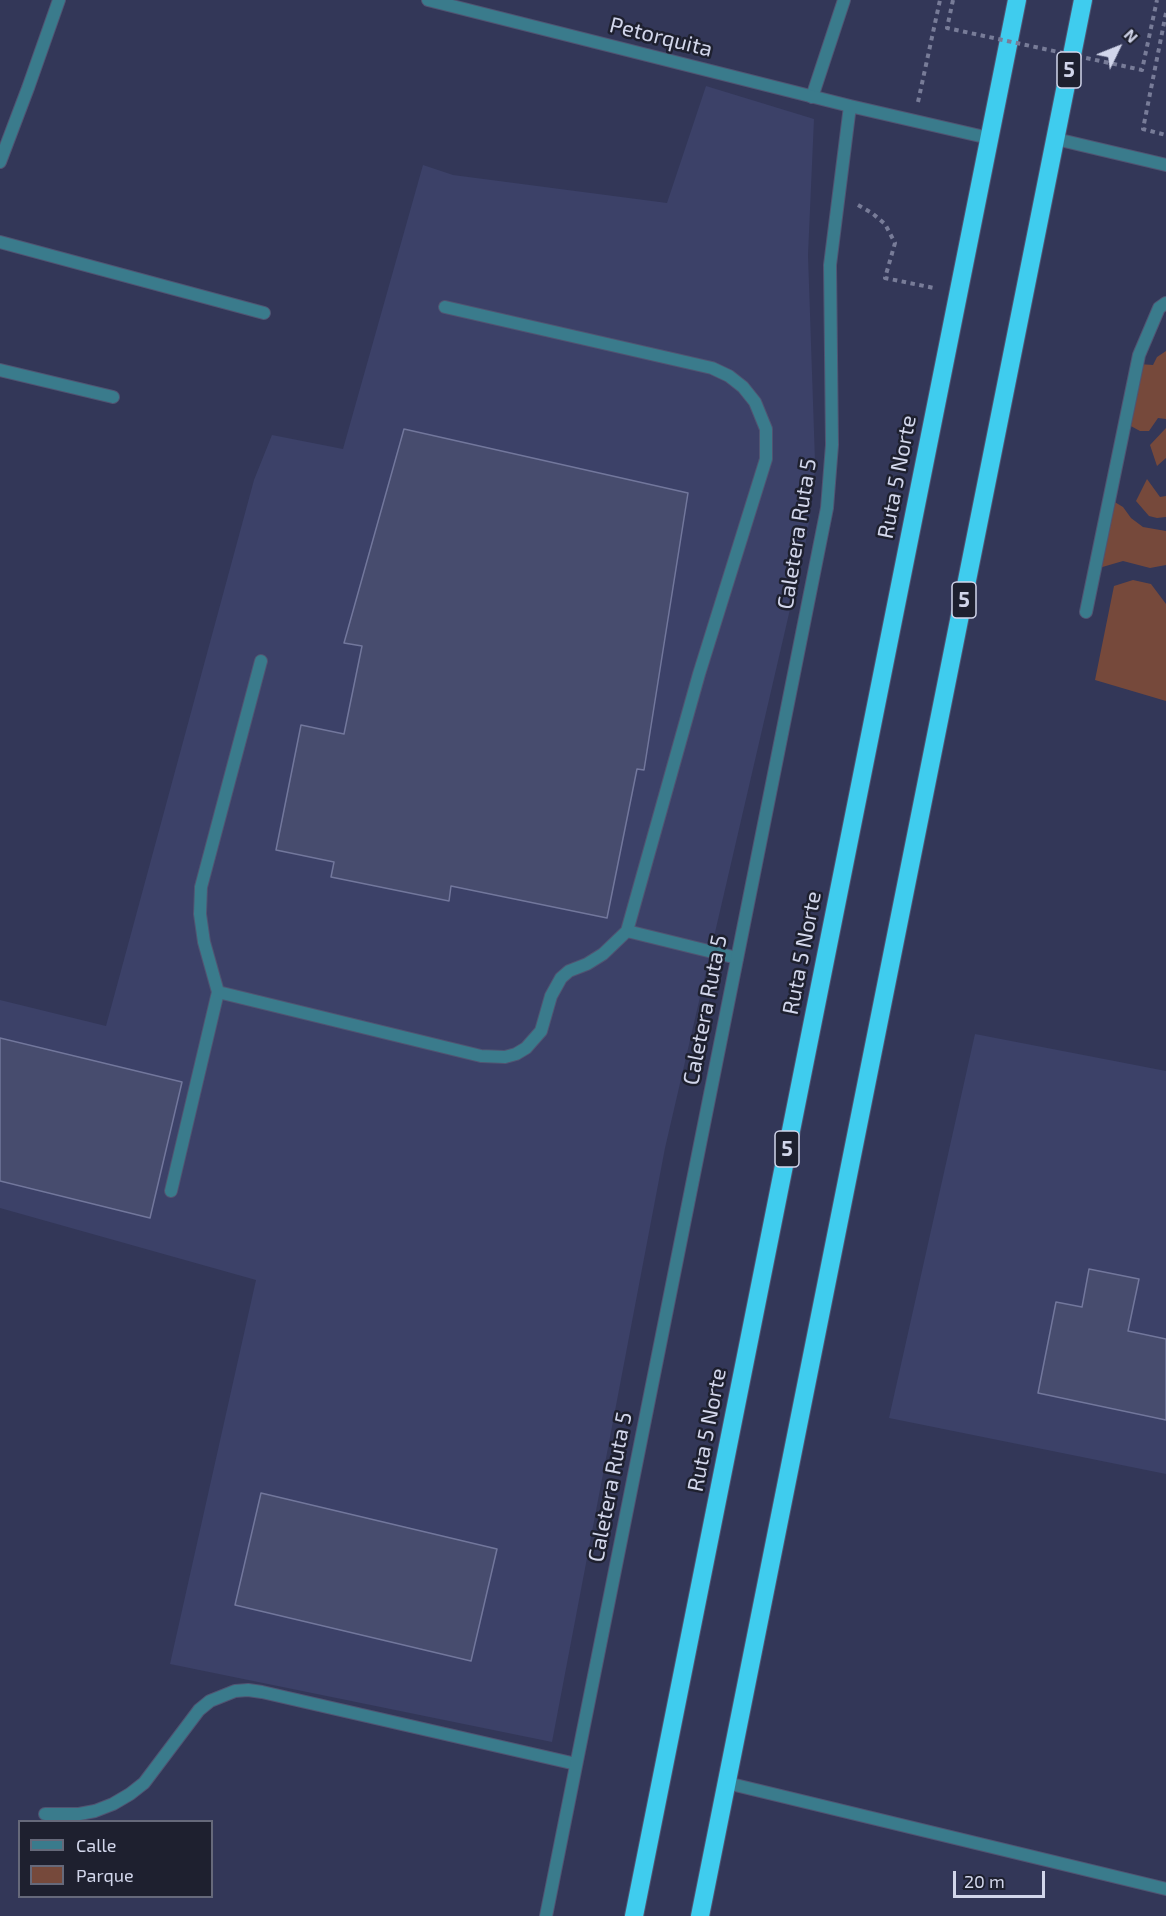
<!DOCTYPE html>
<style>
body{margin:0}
#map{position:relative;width:1166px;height:1916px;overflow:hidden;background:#333758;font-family:"Exo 2",sans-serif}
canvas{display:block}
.legend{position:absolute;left:18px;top:1820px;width:195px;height:78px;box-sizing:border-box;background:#1e202f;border:2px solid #66697a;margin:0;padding:8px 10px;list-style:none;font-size:18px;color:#d2d6eb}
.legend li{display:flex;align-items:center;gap:12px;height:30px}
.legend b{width:30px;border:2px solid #66697a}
.north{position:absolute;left:1088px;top:18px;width:60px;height:60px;-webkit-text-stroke:4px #1e202f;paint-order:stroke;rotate:47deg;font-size:16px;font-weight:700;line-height:24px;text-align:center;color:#d2d6eb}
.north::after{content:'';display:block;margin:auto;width:21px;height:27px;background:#d2d6eb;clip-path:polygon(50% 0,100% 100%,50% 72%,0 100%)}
.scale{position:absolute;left:953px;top:1871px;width:92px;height:27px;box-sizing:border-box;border:3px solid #d2d6eb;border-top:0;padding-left:8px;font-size:18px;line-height:21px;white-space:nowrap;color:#d2d6eb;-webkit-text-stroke:4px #1e202f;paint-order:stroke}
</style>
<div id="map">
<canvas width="1166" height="1916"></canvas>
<ul class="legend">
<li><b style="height:8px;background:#3a7b8c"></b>Calle</li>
<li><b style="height:16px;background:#76493b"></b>Parque</li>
</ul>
<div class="north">N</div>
<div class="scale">20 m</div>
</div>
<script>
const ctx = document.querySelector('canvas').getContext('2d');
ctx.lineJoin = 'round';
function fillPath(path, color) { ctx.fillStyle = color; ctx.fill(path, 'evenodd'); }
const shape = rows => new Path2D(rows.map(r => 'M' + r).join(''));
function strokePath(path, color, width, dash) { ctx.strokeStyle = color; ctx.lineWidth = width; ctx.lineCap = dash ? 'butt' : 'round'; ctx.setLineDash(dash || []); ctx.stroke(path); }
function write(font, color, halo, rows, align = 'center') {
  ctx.font = font + ' "Exo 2",sans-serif'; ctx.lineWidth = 5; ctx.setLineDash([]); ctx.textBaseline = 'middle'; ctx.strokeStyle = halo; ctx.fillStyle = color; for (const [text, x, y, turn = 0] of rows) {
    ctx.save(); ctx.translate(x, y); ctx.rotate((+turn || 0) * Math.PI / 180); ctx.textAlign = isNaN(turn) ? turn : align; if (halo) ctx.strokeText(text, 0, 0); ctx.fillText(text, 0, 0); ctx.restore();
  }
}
const built = shape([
 [706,86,814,119,808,255,815,461,814,485,807,536,665,1148,552,1742,170,1664,256,1280,0,1208,0,1000,106,1026,254,480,272,435,343,449,423,165,453,175,667,203],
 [975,1034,1166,1071,1166,1474,889,1418]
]);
const green = shape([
 [1166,351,1166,419,1158,418,1149,431,1140,431,1127,424,1139,364,1153,365,1157,357],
 [1166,428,1166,458,1157,466,1150,445],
 [1147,479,1160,497,1166,496,1166,517,1157,518,1149,516,1136,501],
 [1113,501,1123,507,1131,518,1143,527,1166,531,1166,565,1150,568,1123,561,1099,568],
 [1133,580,1151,584,1166,604,1166,701,1095,680,1114,586]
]);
const building = shape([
 [404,429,688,493,644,770,637,769,607,918,451,886,449,901,331,877,334,862,276,850,301,725,344,734,362,646,344,643,404,429],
 [0,1038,182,1082,150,1218,0,1181,0,1038],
 [1089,1269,1139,1279,1128,1331,1166,1339,1166,1420,1038,1393,1056,1302,1082,1307,1089,1269],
 [261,1493,497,1549,471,1661,235,1605,261,1493]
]);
const path = shape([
 [1166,13,1143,129,1166,135],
 [918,102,940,0],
 [858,205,872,213,885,224,895,243,885,278,934,288]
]);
const service = shape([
 [812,97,844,0],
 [1086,612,1139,355,1159,308,1166,303],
 [627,931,737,958],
 [218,992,481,1056,505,1057,516,1054,526,1048,541,1031,551,996,561,978,569,971,587,964,603,954,627,931,699,674,766,459,766,429,755,402,743,387,729,376,712,368,445,307],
 [171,1191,218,992,204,942,200,914,201,887,261,661],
 [45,1814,79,1814,95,1811,113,1804,130,1794,144,1783,199,1710,210,1701,235,1691,248,1690,262,1692,576,1764]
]);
const minor = shape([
 [0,162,28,88,59,0],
 [0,242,264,313],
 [0,370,113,397],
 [727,1783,1166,1889]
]);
const tertiary = shape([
 [428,0,850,106,989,138],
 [1056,139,1166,165],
 [546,1916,827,508,832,445,830,265,850,106]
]);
const motorway = shape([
 [634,1916,1017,0],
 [700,1916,1083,0]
]);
const pathBridge = shape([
 [953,0,947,28,1142,70,1157,0]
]);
const shields = [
 [1069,70,24],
 [964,600,24],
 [787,1149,24]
];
const shieldNames = [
 ["5",1069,70],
 ["5",964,600],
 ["5",787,1149]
];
const streetNames = [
 ["Petorquita",661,37,14],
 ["Ruta 5 Norte",897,477,-79],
 ["Caletera Ruta 5",797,534,-81],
 ["Ruta 5 Norte",802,953,-79],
 ["Caletera Ruta 5",705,1010,-79],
 ["Ruta 5 Norte",707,1430,-79],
 ["Caletera Ruta 5",610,1487,-79]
];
fillPath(built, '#3c4168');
fillPath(green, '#76493b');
fillPath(building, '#474c6e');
strokePath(building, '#72779c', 1.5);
strokePath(service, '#505472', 14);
strokePath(minor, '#505472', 14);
strokePath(tertiary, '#505472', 14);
strokePath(motorway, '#505472', 20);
strokePath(path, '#787c98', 4, [4.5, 4.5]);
strokePath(service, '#3a7b8c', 12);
strokePath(minor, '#3a7b8c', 12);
strokePath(tertiary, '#3a7b8c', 12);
strokePath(motorway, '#3fccee', 18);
strokePath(pathBridge, '#787c98', 4, [4.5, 4.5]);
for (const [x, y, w] of shields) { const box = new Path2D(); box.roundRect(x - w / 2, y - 18, w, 36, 4.5); ctx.fillStyle = '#1e202f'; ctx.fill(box); strokePath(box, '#d2d6eb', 1.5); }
write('bold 21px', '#d2d6eb', null, shieldNames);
write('22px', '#d2d6eb', '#1e202f', streetNames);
</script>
